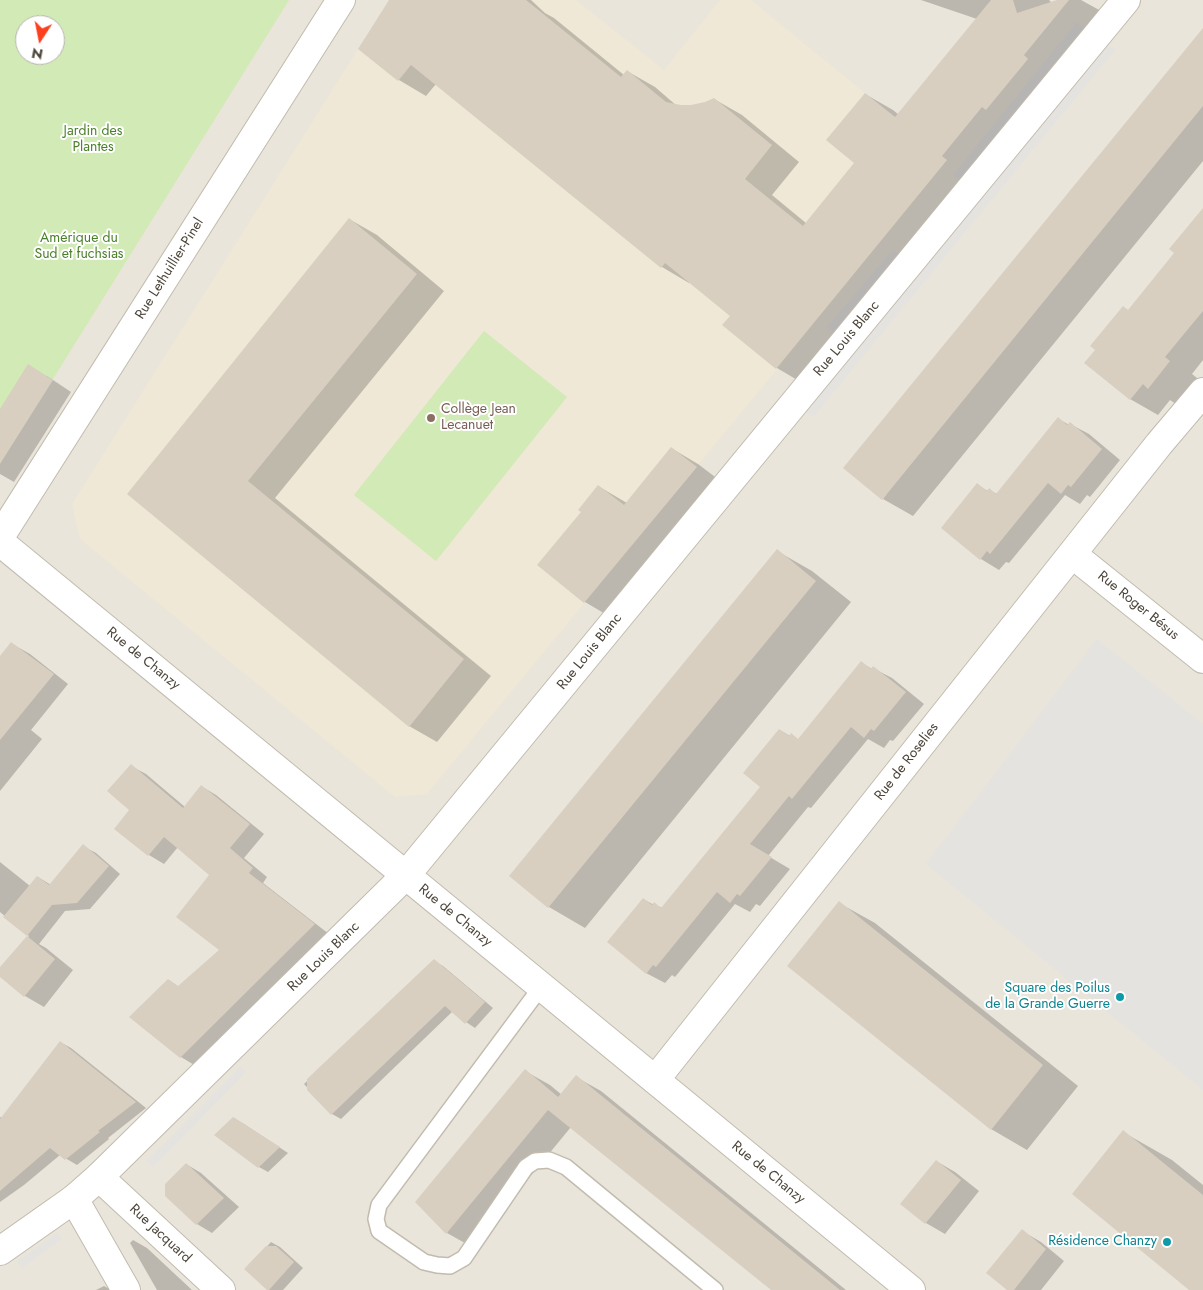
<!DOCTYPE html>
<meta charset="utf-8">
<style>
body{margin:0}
#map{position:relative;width:1203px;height:1290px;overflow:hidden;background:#f6f3ec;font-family:Jost,sans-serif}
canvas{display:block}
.north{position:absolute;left:15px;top:15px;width:50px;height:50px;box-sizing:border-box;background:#fff;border:1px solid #b7b4b0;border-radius:50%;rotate:191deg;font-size:14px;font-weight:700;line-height:20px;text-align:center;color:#4b4439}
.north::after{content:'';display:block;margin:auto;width:18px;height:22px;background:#fc3f1d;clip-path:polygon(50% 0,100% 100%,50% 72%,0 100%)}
</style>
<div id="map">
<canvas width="1203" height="1290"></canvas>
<div class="north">N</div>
</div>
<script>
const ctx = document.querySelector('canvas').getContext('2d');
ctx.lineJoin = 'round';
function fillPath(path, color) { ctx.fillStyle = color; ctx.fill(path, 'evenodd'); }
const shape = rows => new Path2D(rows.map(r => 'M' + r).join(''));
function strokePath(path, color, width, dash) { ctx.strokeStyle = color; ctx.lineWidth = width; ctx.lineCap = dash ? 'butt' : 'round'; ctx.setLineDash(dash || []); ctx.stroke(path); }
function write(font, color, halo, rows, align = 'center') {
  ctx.font = font + ' Jost,sans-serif'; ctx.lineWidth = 4; ctx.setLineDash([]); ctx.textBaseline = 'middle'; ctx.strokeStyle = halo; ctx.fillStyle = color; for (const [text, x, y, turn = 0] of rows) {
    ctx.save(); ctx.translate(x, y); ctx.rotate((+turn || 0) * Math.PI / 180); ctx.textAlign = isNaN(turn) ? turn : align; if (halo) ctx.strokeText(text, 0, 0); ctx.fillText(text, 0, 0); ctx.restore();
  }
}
const residential = shape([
 [0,0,1203,0,1203,1290,0,1290],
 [25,25,55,25,55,55,25,55]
]);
const education = shape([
 [389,0,576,0,664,70,720,0,751,0,947,160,778,368,427,794,395,797,80,539,72,504]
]);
const green = shape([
 [0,0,289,0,0,464],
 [25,25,55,25,55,55,25,55],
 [484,331,567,397,436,561,354,495]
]);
const parking = shape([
 [1077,22,1084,29,961,182,953,175],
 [1107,44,1115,50,813,417,804,410],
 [893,250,902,257,836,334,827,327],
 [1097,639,1203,724,1203,1090,926,864],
 [240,1067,246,1072,153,1167,147,1161],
 [57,1233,62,1239,22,1268,17,1262]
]);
const shadow = shape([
 [390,0,531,0,545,13,554,18,624,75,627,71,655,87,677,106,691,106,706,103,714,99,742,115,799,162,772,195,806,223,856,162,865,94,893,110,899,115,977,19,921,0,1049,0,1052,3,1061,0,1081,0,1101,11,804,384,777,368,731,316,690,282,689,283,662,267,436,84,426,96,399,80],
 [1203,30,1203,161,913,516,883,499],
 [1203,210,1203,360,1192,374,1197,378,1176,404,1170,400,1158,415,1130,399,1129,311,1175,253],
 [349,219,377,235,444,291,275,498,491,676,437,742,409,726,129,493],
 [47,376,71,392,14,482,0,474,0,411],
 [1059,419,1069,425,1070,424,1089,434,1120,460,1090,497,1087,495,1080,504,1065,495,1009,563,1006,562,999,570,981,559,977,485,988,491,989,490,997,494],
 [671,448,698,464,723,483,612,618,585,602,539,565,583,512,598,486,627,503],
 [777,551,812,571,851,602,585,928,549,907,511,876],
 [14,645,30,654,68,684,31,730,42,739,0,791,0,663],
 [862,663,872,669,873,668,892,678,924,704,893,741,890,740,884,748,868,739,811,808,808,807,768,856,790,869,760,906,756,904,750,912,735,904,675,977,672,975,665,983,646,973,643,899,654,905,654,904,662,908,761,787,780,730,790,736,791,735,799,740],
 [131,766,146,774,185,807,201,786,216,795,264,834,244,858,267,877,263,883,329,934,196,1066,181,1057,131,1017,169,980,179,987,221,950,210,874,178,847,164,864,149,855,116,828,131,810],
 [83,846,96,853,120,874,90,909,65,911,39,944,46,948,73,970,44,1007,25,996,0,976,0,969,29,936,0,912,0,862,30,886,38,877,51,885],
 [839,903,875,923,1078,1086,1027,1150,991,1129],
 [434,961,443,966,493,1008,475,1028,466,1022,453,1011,341,1119,332,1114,304,1084],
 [60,1042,71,1048,146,1108,108,1138,109,1139,77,1165,60,1155,24,1185,0,1202,0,1117,2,1118],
 [525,1071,550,1085,562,1095,576,1077,601,1091,846,1290,773,1290,571,1127,472,1247,447,1233],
 [234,1118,244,1124,288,1153,268,1172,259,1167,216,1135],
 [1123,1132,1172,1160,1203,1185,1203,1290,1191,1290],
 [936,1161,955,1172,979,1191,945,1234,926,1223,902,1204],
 [186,1164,201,1173,239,1207,212,1233,197,1224],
 [1022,1231,1041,1242,1064,1261,1041,1290,1009,1290],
 [133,1240,147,1248,192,1290,157,1290,130,1243],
 [271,1242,280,1247,303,1268,283,1290,269,1290,246,1269],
 [104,1286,111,1290,96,1290]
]);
const building = shape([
 [389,0,526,0,621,77,627,70,666,102,681,105,691,105,705,102,714,98,772,145,745,179,803,226,854,163,826,140,865,93,895,117,991,0,1013,0,1017,13,1057,0,1069,0,1024,55,1028,59,986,110,982,107,942,156,947,160,776,369,722,325,730,316,665,263,661,268,411,65,398,81,358,49],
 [1203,28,1203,106,882,500,843,468],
 [1203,208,1203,311,1165,357,1170,361,1148,389,1143,384,1130,400,1084,363,1095,350,1090,346,1123,306,1128,310,1174,253,1169,249],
 [349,218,417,274,248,481,464,659,409,727,127,494],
 [28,364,53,380,0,464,0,409],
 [1058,417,1067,425,1070,422,1102,449,1071,487,1068,485,1061,494,1048,483,990,554,987,551,980,560,941,528,977,483,987,491,989,488,996,494],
 [671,447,697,467,584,603,537,565,581,512,578,510,598,485,624,505],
 [777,549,816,581,548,908,509,876],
 [11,642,54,674,0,740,0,656],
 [861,661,871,669,873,666,906,692,874,731,871,729,864,738,851,727,792,799,789,796,750,844,772,857,740,896,737,894,730,903,717,892,656,967,653,965,646,974,607,942,643,898,652,905,654,902,661,908,760,787,743,773,779,729,789,736,791,733,798,739],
 [131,764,183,808,201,785,250,824,230,848,253,868,249,873,315,924,180,1058,129,1017,168,979,178,986,219,950,176,917,209,875,164,837,148,856,114,829,129,810,107,791],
 [83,844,109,866,77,903,52,905,27,936,3,917,37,876,49,885],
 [839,901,1043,1065,991,1130,787,966],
 [27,936,55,959,24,997,0,977,0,967],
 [434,959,485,1002,465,1024,445,1006,331,1115,307,1090,307,1079],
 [60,1041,136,1102,98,1131,100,1132,65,1160,50,1148,0,1191,0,1119],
 [525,1069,558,1097,576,1075,840,1290,771,1290,548,1110,446,1234,415,1202],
 [233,1117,280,1147,258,1168,214,1135],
 [1123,1130,1203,1195,1203,1290,1189,1290,1072,1194],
 [936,1160,961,1180,925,1224,900,1204],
 [186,1163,224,1198,196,1225,165,1196,165,1184],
 [1022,1229,1046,1249,1014,1290,1007,1290,986,1273],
 [266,1246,276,1246,294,1262,269,1290,267,1290,244,1269]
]);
const service = shape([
 [541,987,379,1205,376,1219,379,1231,424,1262,437,1265,450,1266,464,1258,526,1167,535,1161,549,1160,566,1167,715,1290]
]);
const minor = shape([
 [0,537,341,0],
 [0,542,911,1290],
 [1072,554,1203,659],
 [655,1080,1159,444,1203,392],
 [99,1177,221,1290],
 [74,1199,126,1290]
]);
const tertiary = shape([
 [0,1251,74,1199,99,1177,406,875,1126,0]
]);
const markers = [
 [431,418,5,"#8d6e63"],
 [1120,997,5,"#0f9aa8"],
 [1167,1242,5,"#0f9aa8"]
];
const parkNames = [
 ["Jardin des",93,132],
 ["Plantes",93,148],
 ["Amérique du",79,239],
 ["Sud et fuchsias",79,255]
];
const streetNames = [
 ["Rue Lethuillier-Pinel",170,269,-58],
 ["Rue Louis Blanc",847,339,-50],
 ["Rue Roger Bésus",1138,606,39],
 ["Rue Louis Blanc",590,652,-51],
 ["Rue de Chanzy",143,659,39],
 ["Rue de Roselies",907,762,-52],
 ["Rue de Chanzy",455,916,39],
 ["Rue Louis Blanc",324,957,-44],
 ["Rue de Chanzy",768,1173,39],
 ["Rue Jacquard",160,1234,43]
];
const educationNames = [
 ["Collège Jean",441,410],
 ["Lecanuet",441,426]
];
const cultureNames = [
 ["Square des Poilus",1110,989],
 ["de la Grande Guerre",1110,1005],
 ["Résidence Chanzy",1157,1242]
];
fillPath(residential, '#eae5da');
fillPath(education, '#efe8d6');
fillPath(green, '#d2eab5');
fillPath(parking, '#e5e3e0');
fillPath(shadow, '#0003');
fillPath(building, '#d8cfc1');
strokePath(service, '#c2bbae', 18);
strokePath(minor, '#c2bbae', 30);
strokePath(tertiary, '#c2bbae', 30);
strokePath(service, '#fff', 15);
strokePath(minor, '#fff', 28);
strokePath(tertiary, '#fff', 28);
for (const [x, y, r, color] of markers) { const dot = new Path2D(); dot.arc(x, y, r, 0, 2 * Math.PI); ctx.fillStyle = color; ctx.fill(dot); strokePath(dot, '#fff', 2); }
write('14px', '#4a7f2a', '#fff', parkNames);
write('14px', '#4b4439', '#fff', streetNames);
write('14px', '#785e54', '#fff', educationNames, 'left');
write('14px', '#0d838f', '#fff', cultureNames, 'right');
</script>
